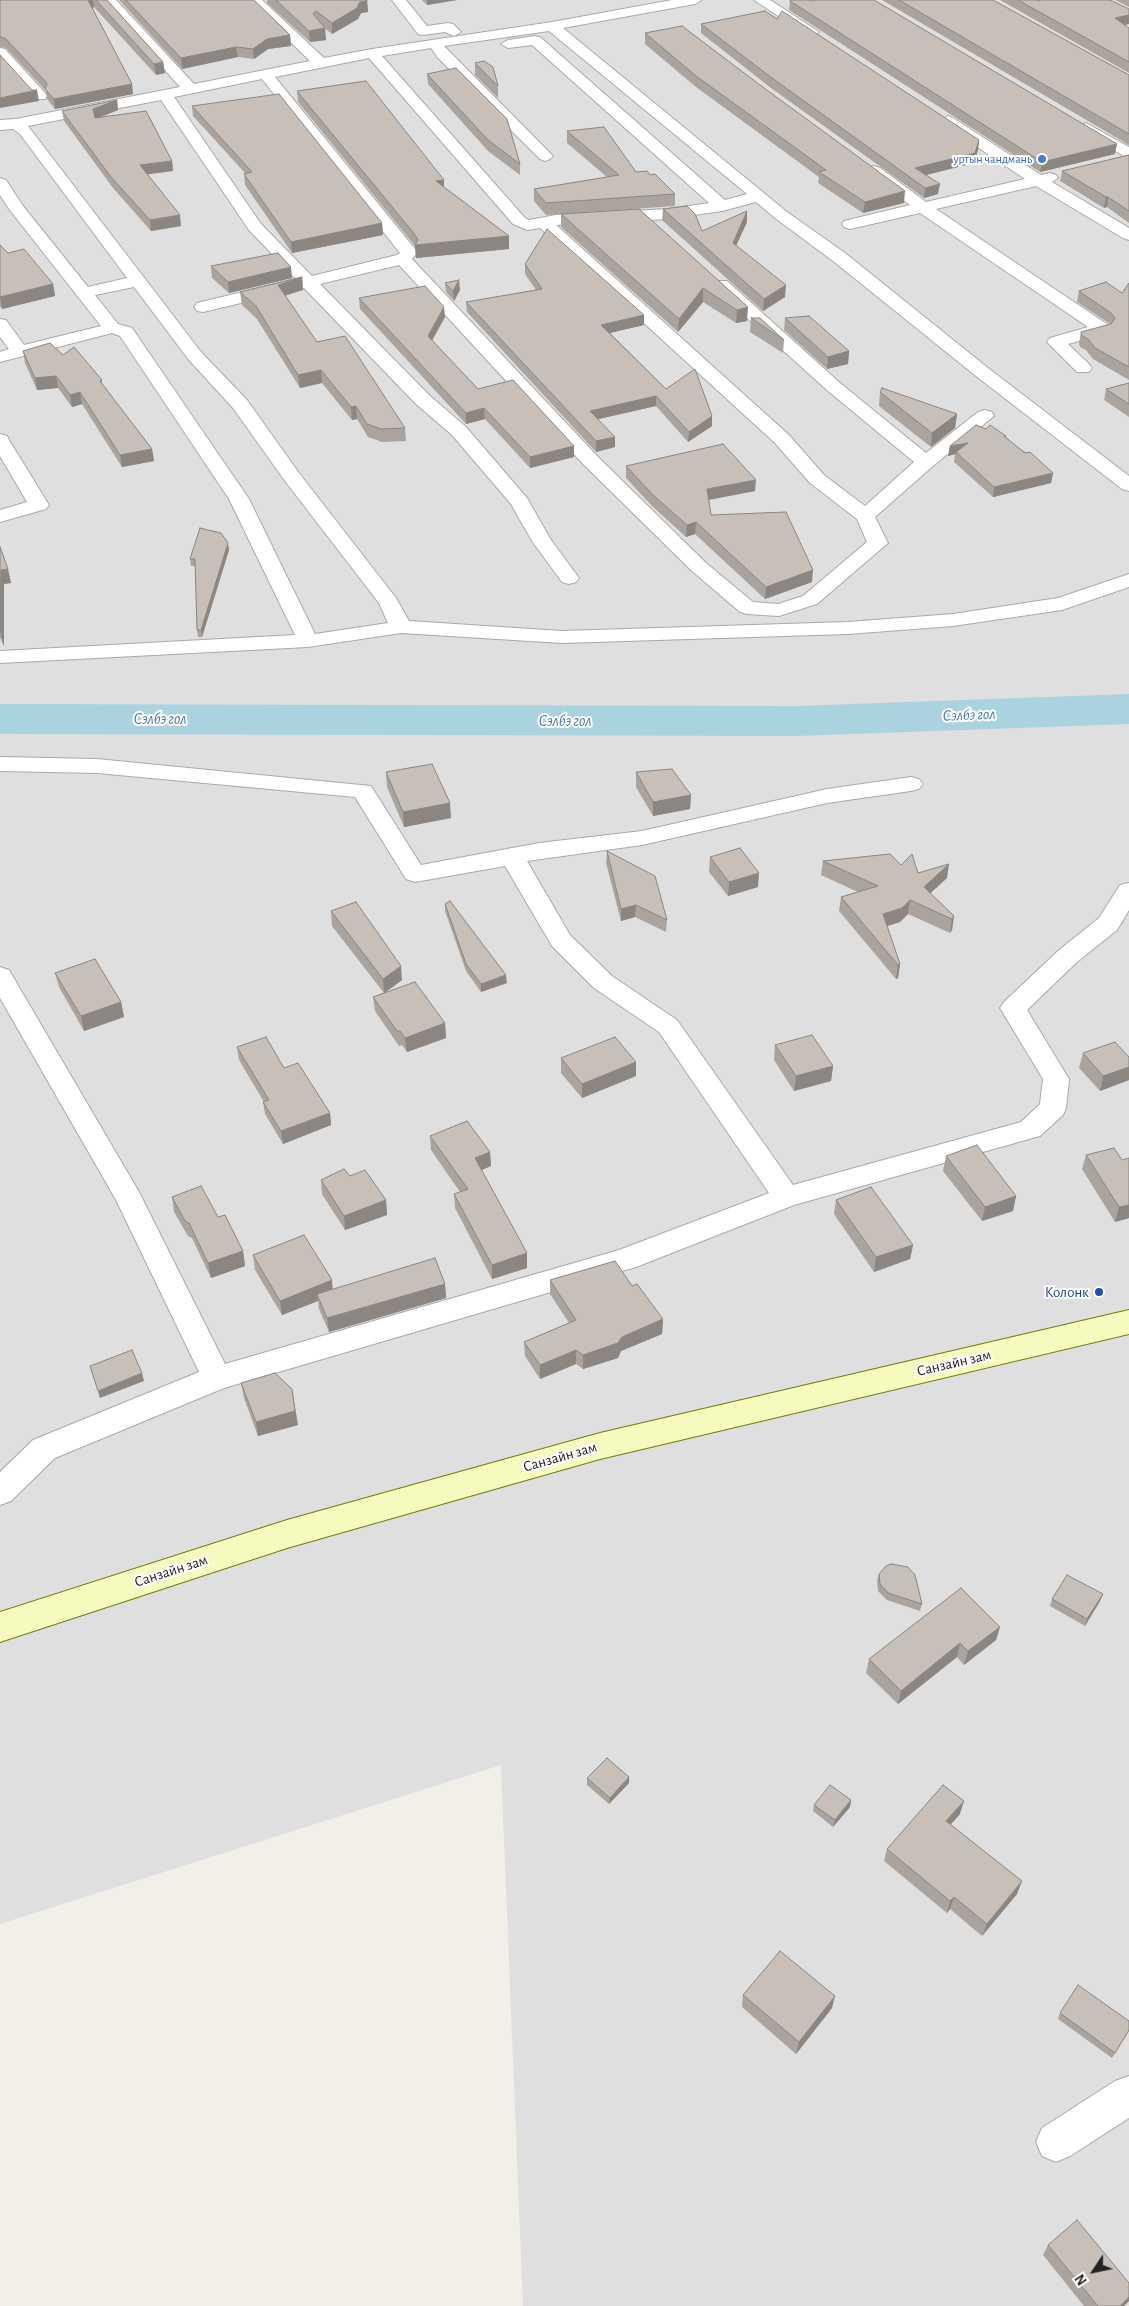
<!DOCTYPE html>
<meta charset="utf-8">
<style>
body{margin:0}
#map{position:relative;width:1129px;height:2306px;overflow:hidden;background:#f2efe9;font-family:"Alegreya Sans",sans-serif}
canvas{display:block}
.north{position:absolute;left:1069px;top:2246px;width:50px;height:50px;-webkit-text-stroke:4px #fff;paint-order:stroke;rotate:236deg;font-size:14px;font-weight:700;line-height:20px;text-align:center;color:#222}
.north::after{content:'';display:block;margin:auto;width:18px;height:22px;background:#222;clip-path:polygon(50% 0,100% 100%,50% 72%,0 100%)}
</style>
<div id="map">
<canvas width="1129" height="2306"></canvas>
<div class="north">N</div>
</div>
<script>
const ctx = document.querySelector('canvas').getContext('2d');
ctx.lineJoin = 'round';
function fillPath(path, color) { ctx.fillStyle = color; ctx.fill(path, 'evenodd'); }
const shape = rows => new Path2D(rows.map(r => 'M' + r).join(''));
function strokePath(path, color, width, dash) { ctx.strokeStyle = color; ctx.lineWidth = width; ctx.lineCap = dash ? 'butt' : 'round'; ctx.setLineDash(dash || []); ctx.stroke(path); }
function write(font, color, halo, rows, align = 'center') {
  ctx.font = font + ' "Alegreya Sans",sans-serif'; ctx.lineWidth = 4; ctx.setLineDash([]); ctx.textBaseline = 'middle'; ctx.strokeStyle = halo; ctx.fillStyle = color; for (const [text, x, y, turn = 0] of rows) {
    ctx.save(); ctx.translate(x, y); ctx.rotate((+turn || 0) * Math.PI / 180); ctx.textAlign = isNaN(turn) ? turn : align; if (halo) ctx.strokeText(text, 0, 0); ctx.fillText(text, 0, 0); ctx.restore();
  }
}
const residential = shape([
 [0,0,1129,0,1129,2306,523,2306,501,1765,0,1924]
]);
const river = shape([
 [1129,694,1129,724,797,736,0,734,0,704,797,706,1129,694]
]);
const street = shape([
 [102,0,116,0,194,84,310,61,247,0,262,0,324,58,372,49,552,22,672,0,702,0,695,4,563,28,787,212,845,253,988,368,1129,476,1129,491,1122,489,976,376,833,261,775,218,756,202,722,211,668,219,556,225,789,435,824,475,865,506,914,462,828,391,715,289,712,285,715,281,727,281,840,383,926,453,978,412,985,410,992,412,994,416,933,466,875,517,888,543,817,604,779,616,747,614,740,612,692,571,584,465,399,265,320,284,429,395,466,427,527,498,551,540,579,578,576,582,569,584,562,582,532,541,511,504,452,435,415,403,304,288,203,312,197,311,194,307,197,303,296,279,249,230,161,100,28,126,201,352,247,400,299,473,396,598,409,621,562,631,848,622,953,614,1058,598,1129,574,1129,587,1062,610,953,626,848,634,562,643,401,633,308,647,0,663,0,651,295,635,229,499,120,336,112,333,0,362,0,352,9,349,0,337,0,319,6,320,24,345,101,326,9,209,0,195,0,178,6,180,23,206,88,287,127,278,20,134,13,129,0,130,0,120,16,119,180,87,102,0],
 [549,31,747,194,725,200,540,37,535,36,508,40,501,44,508,48,532,45,709,203,668,209,556,215,529,220,525,218,382,56,431,48,438,58,540,159,545,161,550,159,553,156,550,153,444,46,549,31],
 [369,58,513,224,527,230,540,228,775,443,810,483,857,519,867,542,803,596,778,604,753,602,706,563,598,457,412,259,417,253,415,249,275,77,369,58],
 [262,79,400,253,397,255,312,276,261,224,174,97,262,79],
 [134,287,189,360,233,408,285,481,379,603,388,623,315,634,249,499,132,328,118,324,95,295,134,287],
 [392,0,406,0,427,26,448,23,453,24,461,32,454,36,445,32,423,35,418,34,392,0],
 [754,0,770,0,819,32,812,36,807,35,754,0],
 [0,48,5,49,45,93,47,96,45,99,35,99,0,61,0,48],
 [948,116,953,118,1041,175,1050,173,1056,175,1058,178,1052,182,1129,228,1129,240,1123,238,1036,186,936,209,1108,325,1111,329,1108,333,1068,344,1089,364,1092,368,1089,372,1077,372,1047,342,1050,338,1088,327,920,213,850,229,844,227,842,224,844,221,910,205,868,174,866,171,868,168,874,166,880,168,926,202,1025,179,943,124,940,121,948,116],
 [1086,123,1129,147,1129,159,1081,131,1078,128,1081,125,1086,123],
 [0,434,7,436,9,440,49,505,46,509,0,522,0,510,27,502,0,456,0,434],
 [0,757,97,759,371,786,421,865,539,843,642,831,827,789,911,777,919,779,923,784,919,789,911,791,827,803,642,845,527,861,570,935,612,976,677,1020,793,1185,1021,1122,1040,1104,1043,1079,1000,1008,1004,1002,1059,950,1099,918,1120,885,1129,883,1129,910,1117,930,1077,962,1027,1010,1069,1079,1066,1108,1063,1115,1040,1136,794,1205,636,1267,224,1388,55,1458,11,1501,0,1505,0,1472,33,1440,199,1372,116,1200,0,998,0,967,9,970,139,1192,225,1364,619,1250,769,1193,659,1032,594,988,552,946,505,866,415,882,406,879,355,797,97,773,0,771,0,757],
 [1129,2076,1129,2118,1070,2156,1056,2162,1042,2156,1036,2142,1042,2128,1115,2081,1129,2076]
]);
const secondary = shape([
 [1129,1310,1129,1334,600,1459,287,1548,0,1642,0,1612,287,1520,600,1433,1129,1310]
]);
const wall = shape([
 [0,0,107,0,163,62,165,73,156,75,94,7,92,8,133,94,55,109,47,99,46,91,6,48,0,47],
 [119,0,254,0,290,35,291,46,268,49,254,59,238,57,182,69],
 [267,0,367,0,368,12,361,13,358,19,332,34,324,28,326,40,310,42,267,3],
 [422,0,457,0,427,5],
 [882,0,993,0,1129,75,1129,145],
 [1000,0,1036,0,1038,1,1129,9,1129,24,1124,25,1129,28,1129,73],
 [1115,0,1129,0,1129,7],
 [790,1,812,1,1115,154,1040,172,789,10],
 [777,19,979,140,978,150,974,163,926,175,938,194,924,198,771,88,701,33,701,24],
 [645,33,904,203,863,213,818,183,819,177,696,87,645,44],
 [475,63,498,86,498,98,475,75],
 [427,74,520,164,520,175,488,151,428,84],
 [297,91,444,180,444,187,509,236,509,249,416,258,415,246,298,102],
 [117,100,118,110,102,117,172,161,173,171,148,174,181,226,151,231,113,188,64,121,62,111],
 [192,106,382,223,383,235,292,253,245,185,244,174,245,173,193,116],
 [567,131,636,172,650,175,675,194,675,206,546,215,534,201,534,189,607,177,567,143],
 [1129,155,1129,223,1107,207,1104,208,1060,181,1062,171],
 [639,209,747,321,736,323,703,302,678,332,561,227,561,214],
 [663,209,702,231,747,222,736,246,785,297,763,311,662,220],
 [0,245,8,253,53,284,55,296,2,309,0,306],
 [525,264,644,325,610,333,666,389,712,416,712,426,688,442,656,406,598,419,615,447,596,452,467,312,466,302,536,290,525,274],
 [211,266,292,278,229,293,212,278],
 [302,277,303,290,285,296,317,342,405,428,406,441,382,442,368,437,357,419,352,420,322,383,300,388,257,319,242,305,240,292],
 [445,283,460,290,454,301,446,292],
 [1129,283,1129,380,1093,359,1086,350,1080,347,1079,343,1081,332,1110,324,1077,302,1079,291,1122,293],
 [359,298,445,317,432,341,478,389,574,446,574,457,530,468,485,419,466,424,360,309],
 [751,318,784,340,783,353,750,332],
 [785,318,849,351,848,364,827,369,784,330],
 [23,351,63,355,102,380,102,384,152,449,154,461,122,467,82,404,72,407,58,388,37,390,25,363],
 [1129,383,1129,417,1104,400,1106,389],
 [880,392,957,414,955,428,931,447,879,406],
 [1006,436,1006,438,1053,473,1051,483,993,497,954,462,955,454,948,456,950,446],
 [626,466,755,491,709,500,711,515,812,582,765,599,695,534,686,537,652,506,626,478],
 [0,547,11,583,4,584,4,646,0,638],
 [229,550,202,637,198,637,197,630,195,566,191,566,190,559],
 [386,772,451,818,404,827,387,787],
 [636,772,691,795,690,809,653,816,636,787],
 [607,851,667,920,666,932,635,917,621,921,606,863],
 [710,857,758,887,728,896,709,872],
 [823,861,901,865,918,873,947,878,930,893,954,916,952,930,950,933,908,914,900,922,887,926,900,964,898,978,896,979,839,911,841,897,858,892,821,875],
 [445,904,507,983,481,992,466,971,445,911],
 [331,911,402,980,385,993,445,1023,446,1038,407,1052,402,1045,399,1046,375,1011,373,997,384,993,332,926],
 [55,973,121,1002,124,1017,84,1031,59,987],
 [775,1045,833,1066,831,1081,794,1091,774,1060],
 [237,1047,330,1113,331,1125,283,1144,265,1114,263,1102,264,1102,239,1060],
 [1083,1053,1129,1057,1129,1080,1100,1091,1079,1068],
 [561,1058,636,1076,582,1098,561,1073],
 [430,1136,490,1152,491,1166,481,1170,527,1268,492,1279,455,1208,454,1194,460,1192,431,1150],
 [1086,1155,1122,1160,1129,1218,1115,1222,1082,1169],
 [946,1156,1016,1196,1013,1211,982,1221,943,1171],
 [350,1176,386,1200,387,1215,345,1230,322,1194,321,1180],
 [172,1197,218,1217,243,1251,245,1266,211,1278,192,1238,188,1236,174,1212],
 [836,1200,913,1245,910,1259,874,1272,834,1214],
 [253,1255,333,1290,445,1284,446,1298,329,1332,319,1309,318,1301,282,1315,255,1270],
 [550,1280,632,1286,663,1319,662,1334,621,1351,618,1358,583,1369,576,1364,540,1379,525,1356,524,1342,569,1323,550,1294],
 [241,1383,298,1425,258,1436,244,1398],
 [879,1574,922,1604,920,1611,887,1600,878,1591,877,1581],
 [1103,1594,1100,1601,1085,1626,1050,1606,1052,1599],
 [1000,1627,996,1640,964,1665,957,1657,898,1704,866,1673,869,1659],
 [587,1778,629,1783,609,1804,587,1785],
 [851,1800,850,1807,833,1827,813,1811,814,1805],
 [960,1814,950,1825,1017,1894,982,1936,950,1909,947,1913,884,1861,887,1849],
 [743,1995,832,2008,796,2054,742,2007],
 [1060,2013,1129,2021,1129,2031,1112,2058,1058,2019],
 [1048,2245,1129,2283,1129,2301,1124,2306,1084,2306,1043,2255]
]);
const shadedWall = shape([
 [88,0,93,0,94,7,89,10],
 [367,0,368,12,361,13,358,19,332,34,332,23,360,2],
 [427,0,457,0,427,5],
 [1129,15,1129,24,1113,27,1115,18],
 [325,28,326,40,310,42,309,31],
 [290,35,291,46,268,49,254,59,253,49,267,39],
 [236,47,238,57,182,69,181,58],
 [163,62,165,73,156,75,154,64],
 [132,84,133,94,55,109,54,99],
 [37,90,39,101,0,108,0,98],
 [117,100,118,110,94,119,93,109],
 [979,140,978,150,974,163,914,178,915,168],
 [1117,144,1115,154,1040,172,1042,162],
 [172,161,173,171,142,175,140,165],
 [444,180,444,192,436,181],
 [940,184,938,194,924,198,925,188],
 [905,191,904,203,863,213,865,202],
 [1106,197,1108,197,1107,207,1104,208],
 [747,211,747,222,732,254,733,243],
 [180,215,181,226,151,231,150,220],
 [382,223,383,235,292,253,291,242],
 [509,236,509,249,416,258,415,245],
 [291,267,292,278,229,293,228,282],
 [302,277,303,290,279,297,278,285],
 [459,280,460,290,454,301,453,291],
 [53,284,55,296,2,309,0,297],
 [786,285,785,297,763,311,764,299],
 [703,288,703,302,678,332,679,319],
 [444,307,445,317,428,347,428,336],
 [748,307,747,321,736,323,737,310],
 [644,315,644,325,601,335,601,325],
 [849,351,848,364,827,369,828,357],
 [321,370,322,383,300,388,298,375],
 [56,376,58,388,37,390,35,378],
 [80,392,82,404,72,407,70,395],
 [656,396,656,406,590,421,590,411],
 [356,406,357,419,352,420,351,407],
 [484,408,485,419,466,424,466,413],
 [957,414,955,428,931,447,932,433],
 [712,416,712,426,688,442,689,432],
 [615,437,615,447,596,452,596,441],
 [968,443,956,452,956,454,948,456,950,446],
 [574,446,574,457,530,468,530,457],
 [152,449,154,461,122,467,120,455],
 [1053,473,1051,483,993,497,994,487],
 [756,480,755,491,707,500,707,489],
 [696,522,695,534,686,537,687,525],
 [228,543,229,550,202,637,201,630],
 [8,569,11,583,4,584,4,646,0,631,1,570],
 [813,570,812,582,765,599,766,587],
 [691,795,690,809,653,816,653,802],
 [450,803,451,818,404,827,403,812],
 [949,864,947,878,922,901,924,887],
 [759,873,758,887,728,896,729,882],
 [910,900,908,914,900,922,881,928,883,914],
 [636,905,635,917,621,921,621,909],
 [954,916,952,930,950,933,952,919],
 [900,964,898,978,896,979,898,965],
 [401,966,402,980,384,993,383,979],
 [506,975,507,983,481,992,481,984],
 [121,1002,124,1017,84,1031,81,1016],
 [445,1023,446,1038,407,1052,405,1038],
 [636,1062,636,1076,582,1098,582,1084],
 [833,1066,831,1081,794,1091,796,1076],
 [1129,1067,1129,1080,1100,1091,1103,1076],
 [330,1113,331,1125,283,1144,281,1131],
 [490,1152,491,1166,475,1173,475,1158],
 [1016,1196,1013,1211,982,1221,985,1207],
 [386,1200,387,1215,345,1230,344,1216],
 [1129,1205,1129,1218,1115,1222,1119,1207],
 [913,1245,910,1259,874,1272,876,1257],
 [243,1251,245,1266,211,1278,208,1263],
 [527,1253,527,1268,492,1279,492,1265],
 [332,1280,333,1295,317,1294,318,1301,282,1315,280,1301],
 [445,1284,446,1298,329,1332,327,1318],
 [663,1319,662,1334,621,1351,618,1358,583,1369,583,1355],
 [576,1350,576,1364,540,1379,540,1365],
 [142,1373,144,1381,100,1398,98,1391],
 [292,1389,298,1425,258,1436,256,1422],
 [1103,1594,1100,1601,1085,1626,1087,1619],
 [1000,1627,996,1640,964,1665,968,1651],
 [960,1643,957,1657,898,1704,901,1691],
 [629,1777,629,1783,609,1804,610,1798],
 [851,1800,850,1807,833,1827,835,1820],
 [964,1801,960,1814,942,1834,946,1821],
 [1022,1881,1017,1894,982,1936,987,1924],
 [954,1897,950,1909,947,1913,950,1901],
 [835,1996,832,2008,796,2054,799,2042],
 [1129,2297,1129,2301,1124,2306,1120,2306]
]);
const building = shape([
 [0,0,88,0,132,84,54,99,45,89,47,84,45,81,5,38,0,37,0,0],
 [96,0,107,0,163,62,154,64,96,0],
 [126,0,254,0,290,35,267,39,253,49,236,47,181,58,126,0],
 [276,0,367,0,367,1,360,2,357,8,332,23,316,11,313,14,325,28,309,31,276,0],
 [790,0,808,0,812,1,816,0,874,0,1117,144,1042,162,790,1,790,0],
 [899,0,993,0,1129,75,1129,134,899,0],
 [1018,0,1036,0,1038,1,1041,0,1110,0,1129,9,1129,15,1115,18,1129,28,1129,62,1018,0],
 [765,11,777,19,782,11,979,140,975,153,915,168,940,184,925,188,772,78,701,24,765,11],
 [682,26,760,85,905,191,865,202,819,172,826,170,696,76,645,33,682,26],
 [0,55,32,90,37,90,0,98,0,55],
 [484,61,493,67,498,86,475,63,484,61],
 [456,68,507,119,520,164,488,140,427,74,456,68],
 [366,81,444,180,436,181,509,236,415,245,418,240,416,236,297,91,366,81],
 [279,94,382,223,291,242,244,174,252,172,192,106,279,94],
 [117,100,93,109,95,118,146,111,172,161,140,165,180,215,150,220,111,177,62,111,117,100],
 [604,127,636,172,647,171,650,175,655,174,675,194,546,203,534,189,619,175,567,131,604,127],
 [1129,155,1129,211,1108,197,1106,197,1062,171,1129,155],
 [687,206,695,214,702,231,747,211,733,243,786,285,764,299,663,209,687,206],
 [639,209,748,307,737,310,703,288,679,319,561,214,639,209],
 [547,229,644,315,601,325,666,389,695,369,712,416,689,432,656,396,590,411,615,437,596,441,466,302,542,289,525,264,547,229],
 [0,245,8,253,24,249,53,284,0,297,0,245],
 [278,253,291,267,228,282,211,266,278,253],
 [302,277,278,285,317,342,345,336,405,428,381,429,367,424,356,406,351,407,321,370,298,375,256,306,240,292,302,277],
 [459,280,453,291,445,283,459,280],
 [1106,282,1122,293,1129,283,1129,367,1095,348,1088,339,1082,336,1081,332,1111,324,1115,318,1111,313,1079,291,1106,282],
 [425,286,444,307,428,336,478,389,513,380,574,446,530,457,484,408,466,413,359,298,425,286],
 [809,316,849,351,828,357,785,318,809,316],
 [751,318,760,318,784,340,751,318],
 [50,343,63,355,74,347,102,380,100,381,152,449,120,455,80,392,70,395,56,376,35,378,23,351,50,343],
 [1129,383,1129,404,1106,389,1129,383],
 [882,388,957,414,932,433,880,392,882,388],
 [976,425,986,429,990,425,1006,436,1004,436,1025,453,1030,452,1053,473,994,487,956,452,968,443,950,446,976,425],
 [723,444,756,480,707,489,711,515,786,512,813,570,766,587,696,522,687,525,653,495,626,466,723,444],
 [200,528,221,533,228,543,201,630,197,630,195,559,190,559,200,528],
 [0,547,8,569,1,570,0,631,0,547],
 [432,764,450,803,403,812,386,772,432,764],
 [672,769,691,795,653,802,636,772,672,769],
 [740,848,759,873,729,882,710,857,740,848],
 [607,851,655,876,667,920,636,905,621,909,607,851],
 [890,854,901,865,912,854,918,873,949,864,924,887,954,916,952,919,910,900,902,908,883,914,900,964,898,965,841,897,878,886,823,861,890,854],
 [450,901,506,975,481,984,466,964,445,904,450,901],
 [356,902,401,966,383,979,331,911,356,902],
 [95,959,121,1002,81,1016,55,973,95,959],
 [415,982,445,1023,405,1038,400,1031,397,1031,373,997,415,982],
 [812,1035,833,1066,796,1076,775,1045,812,1035],
 [266,1037,284,1068,298,1063,330,1113,281,1131,263,1102,269,1100,237,1047,266,1037],
 [615,1037,636,1062,582,1084,561,1058,615,1037],
 [1115,1042,1129,1057,1129,1067,1103,1076,1083,1053,1115,1042],
 [467,1121,490,1152,475,1158,527,1253,492,1265,454,1194,468,1189,430,1136,467,1121],
 [977,1145,1016,1196,985,1207,946,1156,977,1145],
 [1114,1148,1122,1160,1129,1158,1129,1205,1119,1207,1086,1155,1114,1148],
 [344,1169,350,1176,365,1170,386,1200,344,1216,321,1180,344,1169],
 [201,1186,218,1217,225,1215,243,1251,208,1263,189,1223,185,1221,172,1197,201,1186],
 [871,1187,913,1245,876,1257,836,1200,871,1187],
 [304,1235,332,1280,280,1301,253,1255,304,1235],
 [435,1258,445,1284,327,1318,317,1294,435,1258],
 [615,1261,632,1286,637,1284,663,1319,622,1337,618,1343,583,1355,576,1350,540,1365,524,1342,576,1320,550,1280,615,1261],
 [132,1350,142,1373,98,1391,90,1366,132,1350],
 [275,1373,292,1389,295,1411,256,1422,241,1383,275,1373],
 [891,1564,908,1567,915,1575,922,1604,888,1593,880,1584,879,1574,886,1566,891,1564],
 [1067,1575,1103,1594,1087,1619,1052,1599,1067,1575],
 [961,1588,1000,1627,968,1651,960,1643,901,1691,869,1659,961,1588],
 [607,1758,629,1777,610,1798,587,1778,607,1758],
 [830,1785,851,1800,835,1820,814,1805,830,1785],
 [943,1785,964,1801,946,1821,1022,1881,987,1924,954,1897,950,1901,887,1849,943,1785],
 [780,1951,835,1996,799,2042,743,1995,780,1951],
 [1078,1985,1129,2021,1129,2030,1115,2053,1060,2013,1078,1985],
 [1077,2220,1129,2283,1129,2297,1120,2306,1098,2306,1048,2245,1077,2220]
]);
const markers = [
 [1042,159,5,"#3f7fe0"],
 [1099,1292,5,"#1a4fb4"]
];
const farShopnames = [
 ["уртын чандмань",1032,159]
];
const transitNames = [
 ["Колонк",1089,1292]
];
const streetNames = [
 ["Санзайн зам",954,1363,-13],
 ["Санзайн зам",560,1457,-16],
 ["Санзайн зам",171,1571,-18]
];
const waterNames = [
 ["Сэлбэ гол",969,715,-2],
 ["Сэлбэ гол",160,719],
 ["Сэлбэ гол",565,721]
];
fillPath(residential, '#e0dfdf');
fillPath(river, '#aad3df');
strokePath(street, '#a9a9a9', 2);
strokePath(secondary, '#707d05', 2);
fillPath(street, '#fff');
fillPath(secondary, '#f7fabf');
fillPath(wall, '#aba49e');
fillPath(shadedWall, '#8b8681');
fillPath(building, '#c7bfb8');
strokePath(building, '#8b8681', 1);
for (const [x, y, r, color] of markers) { const dot = new Path2D(); dot.arc(x, y, r, 0, 2 * Math.PI); ctx.fillStyle = color; ctx.fill(dot); strokePath(dot, '#fff', 2); }
write('12px', '#366cbe', '#fff', farShopnames, 'right');
write('15px', '#164399', '#fff', transitNames, 'right');
write('15px', '#222', '#fff', streetNames);
write('italic 16px', '#4a7aab', '#fff', waterNames);
</script>
